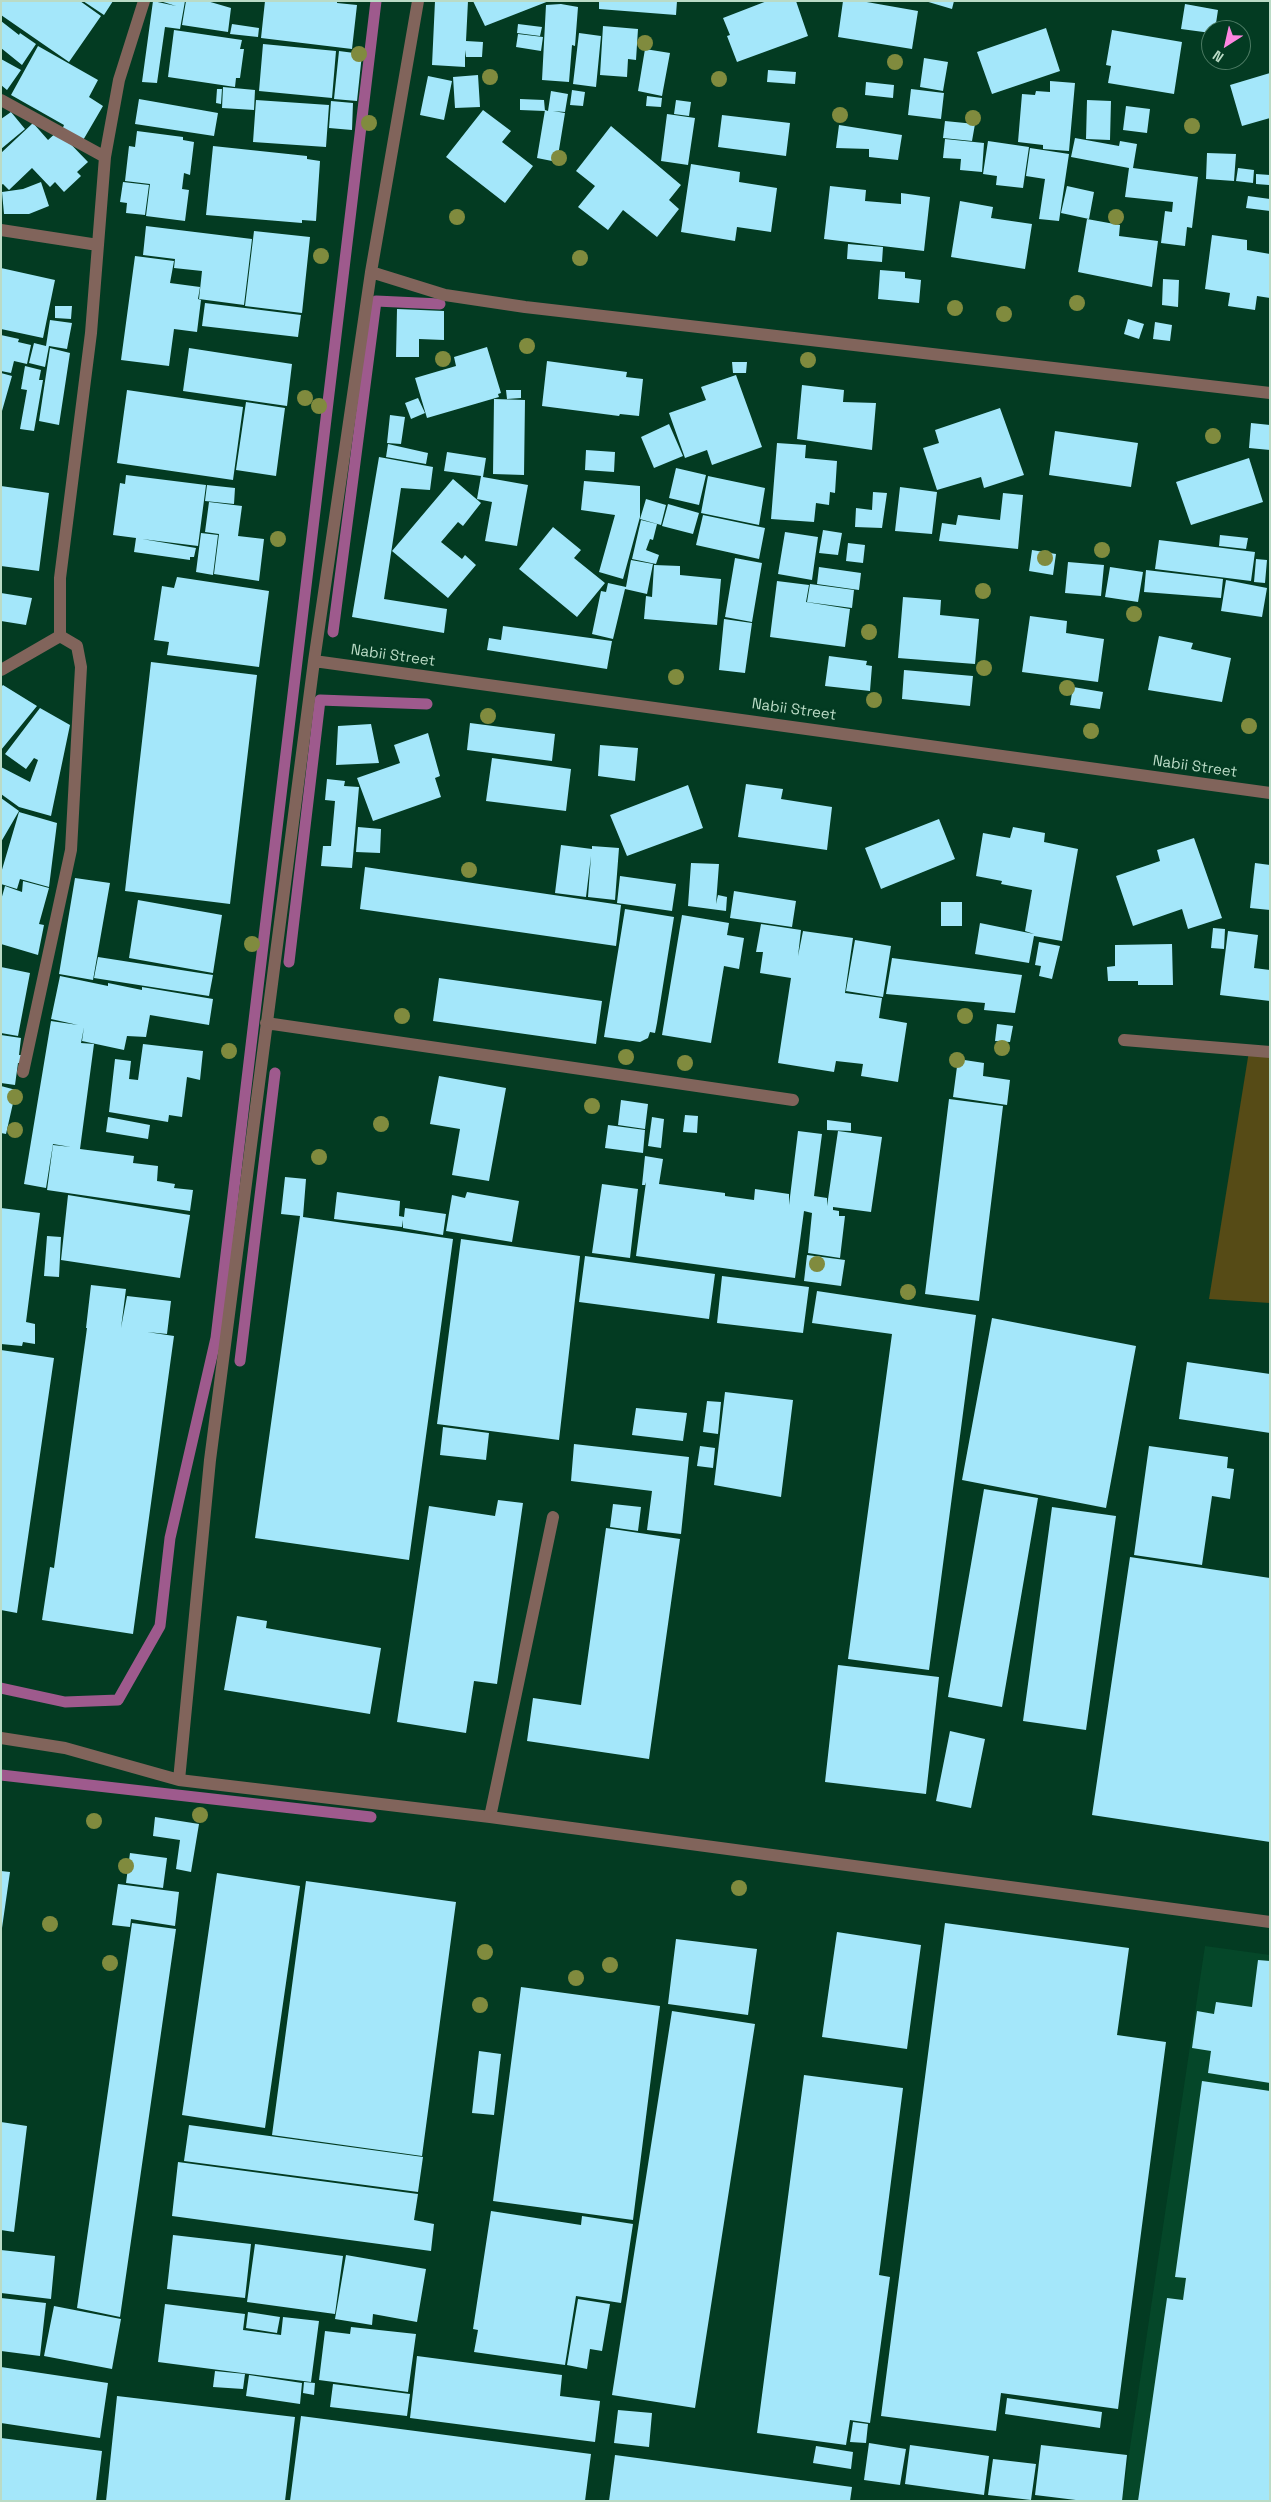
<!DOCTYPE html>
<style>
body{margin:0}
#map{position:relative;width:1271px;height:2502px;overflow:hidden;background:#033b22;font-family:"Space Grotesk",sans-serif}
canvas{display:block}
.frame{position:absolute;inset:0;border:2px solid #badbc6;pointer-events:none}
.north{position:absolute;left:1201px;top:20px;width:50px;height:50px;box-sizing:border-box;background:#033b22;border:1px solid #4c7b64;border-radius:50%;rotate:215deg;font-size:14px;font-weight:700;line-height:20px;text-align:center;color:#badbc6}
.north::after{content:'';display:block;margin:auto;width:18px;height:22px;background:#fe86e1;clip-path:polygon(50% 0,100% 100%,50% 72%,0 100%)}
</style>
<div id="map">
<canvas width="1271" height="2502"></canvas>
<div class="frame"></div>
<div class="north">N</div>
</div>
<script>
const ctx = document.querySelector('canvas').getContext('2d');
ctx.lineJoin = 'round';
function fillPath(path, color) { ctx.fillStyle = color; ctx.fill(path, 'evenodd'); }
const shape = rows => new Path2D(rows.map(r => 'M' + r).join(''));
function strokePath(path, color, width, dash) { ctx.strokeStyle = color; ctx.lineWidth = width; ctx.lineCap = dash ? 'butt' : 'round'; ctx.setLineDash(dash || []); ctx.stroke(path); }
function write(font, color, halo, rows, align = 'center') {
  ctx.font = font + ' "Space Grotesk",sans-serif'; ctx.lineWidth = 5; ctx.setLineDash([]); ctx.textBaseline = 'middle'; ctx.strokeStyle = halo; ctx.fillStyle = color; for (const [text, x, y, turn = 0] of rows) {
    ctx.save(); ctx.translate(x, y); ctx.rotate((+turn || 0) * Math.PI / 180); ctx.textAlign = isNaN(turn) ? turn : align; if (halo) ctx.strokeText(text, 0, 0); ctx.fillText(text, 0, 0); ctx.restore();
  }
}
const built = shape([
 [1205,1946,1270,1955,1270,2501,1122,2501]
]);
const green = shape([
 [1249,1051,1270,1054,1270,1303,1209,1299]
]);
const stream = shape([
 [333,632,376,301,440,304],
 [289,962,320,700,427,704],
 [240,1361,275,1073],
 [1,1688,65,1702,118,1700,160,1626,170,1538,216,1338,376,1],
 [1,1775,371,1817]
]);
const building = shape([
 [1,1,80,1,101,16,69,62,1,15],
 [83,1,113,1,104,15],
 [153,1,176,6,160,1,185,1,180,29,165,27,157,83,142,82],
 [186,1,207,1,231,8,228,32,182,25],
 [265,1,337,1,337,3,357,5,352,49,261,38],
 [435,1,468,1,466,41,483,42,482,57,466,57,465,50,465,67,432,65],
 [473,1,549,1,485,26],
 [599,1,677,1,676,15,599,9],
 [767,1,796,1,808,36,737,62,727,36,730,35,723,18],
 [843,1,861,1,918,11,912,49,838,37],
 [925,1,954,1,952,9],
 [561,4,578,7,575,46,572,45,569,82,542,80,546,5],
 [1185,4,1218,10,1215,30,1211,30,1211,33,1181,29],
 [1,21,19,35,20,33,36,44,22,65,1,48],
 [232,24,259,28,258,37,230,34],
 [518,24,542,27,540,36,517,33],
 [603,26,638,29,636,60,628,59,627,77,600,75],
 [1046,28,1060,71,992,94,977,52],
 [174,30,242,40,240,49,244,49,240,78,236,78,235,87,168,77],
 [1112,30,1182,42,1174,94,1108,83,1111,66,1106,65],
 [579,33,601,36,596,87,573,84],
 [518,34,543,37,541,51,516,47],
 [263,44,336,51,332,98,259,91],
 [38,46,98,80,89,97,103,106,82,142,62,130,64,125,11,95],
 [645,49,670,53,662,96,638,91],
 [339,51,362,54,357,101,334,99],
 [924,58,948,62,943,91,920,87],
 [1,59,21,70,7,90,1,85],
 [768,70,796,72,795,84,767,82],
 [1270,73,1270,118,1242,126,1230,85],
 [478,75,480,107,455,108,453,77],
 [428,76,452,81,444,120,420,115],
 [1050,81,1075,83,1069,151,1043,149,1043,145,1018,142,1022,94,1035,95,1036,91,1050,92],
 [866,82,894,85,893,98,865,95],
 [223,87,255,90,254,110,222,108],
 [217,89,222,89,221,104,216,103],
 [911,89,944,93,941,119,908,115],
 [572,90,585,92,583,106,570,105],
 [551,91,568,94,565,112,553,111,565,113,557,162,537,158,545,110,548,111],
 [647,96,662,98,661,107,646,106],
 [139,99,218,113,214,136,135,124],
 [520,99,544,100,545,111,520,110],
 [256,100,329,105,326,147,253,142],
 [676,100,691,102,689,116,674,114],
 [1087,100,1111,101,1110,140,1086,139],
 [331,101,353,103,352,130,329,128],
 [1126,106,1150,109,1147,133,1123,130],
 [483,110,511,131,502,142,533,166,505,203,446,157],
 [11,112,25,129,1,149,1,119],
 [667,114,695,118,688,165,661,161],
 [722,115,790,123,786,156,718,147],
 [945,121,975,124,972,141,943,138],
 [33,123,48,140,58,131,88,162,77,172,81,176,64,192,55,182,50,187,32,168,9,190,3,184,1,185,1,153],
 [839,125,902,135,898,160,869,157,869,149,836,148],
 [611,126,681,185,669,200,679,209,657,237,623,210,608,230,578,207,595,186,576,171],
 [137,131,183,137,183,140,194,142,190,175,184,173,182,189,189,190,185,221,146,216,150,184,125,181,129,146,135,147],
 [1075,138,1119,146,1120,141,1137,144,1133,168,1198,177,1192,228,1187,227,1185,246,1161,243,1165,211,1172,212,1173,202,1125,197,1129,168,1071,157],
 [945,139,984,143,982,172,960,170,961,159,943,158],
 [988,141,1029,147,1023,188,996,185,997,176,983,174],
 [213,146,307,156,307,159,320,161,316,221,302,220,302,223,206,215],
 [1030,148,1069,154,1059,221,1039,219,1045,179,1026,176],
 [1207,153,1236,154,1234,181,1206,179],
 [691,164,740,172,739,182,777,188,771,232,737,227,735,241,681,232],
 [1238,168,1254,170,1253,183,1236,181],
 [1256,174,1270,175,1269,185,1256,184],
 [41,182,49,206,29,214,4,214,2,192,23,189],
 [123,182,149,185,145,215,126,213,127,203,120,202],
 [830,186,866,190,865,201,901,204,901,193,930,197,924,251,824,239],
 [1067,186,1094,192,1089,219,1061,213],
 [1248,196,1270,199,1270,211,1246,208],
 [960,201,993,207,991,218,1032,224,1025,269,951,257],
 [1087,219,1120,225,1119,236,1158,241,1152,287,1078,272],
 [146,226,252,239,244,305,199,299,202,271,174,268,175,259,143,255],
 [254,231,310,237,302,313,245,306],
 [1212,235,1247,240,1247,250,1270,254,1270,298,1257,296,1255,310,1228,306,1230,293,1205,289],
 [848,244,883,247,882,262,847,259],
 [135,256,174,261,170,283,200,287,198,299,201,300,197,332,174,329,169,366,121,360],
 [1,268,55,280,43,338,1,329],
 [880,270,905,272,905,278,921,280,919,303,878,299],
 [1163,279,1179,280,1178,307,1162,305],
 [205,303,301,315,298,337,202,326],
 [55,306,72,306,71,319,55,318],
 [397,309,444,311,444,340,419,339,419,357,396,357],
 [1128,319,1144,324,1139,339,1124,334],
 [50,320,72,323,67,349,49,346,45,367,29,363,34,343,46,346],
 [1155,322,1172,325,1170,341,1153,339],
 [1,335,19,339,18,342,31,345,27,364,14,361,11,373,1,371],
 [487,347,501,393,498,394,499,397,427,418,415,378,456,366,454,357],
 [50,348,70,353,59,425,39,421],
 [189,348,292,364,287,406,183,391],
 [547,361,627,372,626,377,643,379,639,416,620,414,619,416,542,406],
 [732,362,747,362,746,373,733,373],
 [25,366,41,370,39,380,43,380,34,431,20,429,27,390,21,389],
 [1,373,12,376,2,411,1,410],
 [736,375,762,447,712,465,707,450,685,458,669,413,706,400,701,387],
 [802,385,844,390,843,402,876,403,872,450,797,439],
 [127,390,243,407,233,480,117,463],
 [506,390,521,390,521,398,507,399],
 [418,398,425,413,411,419,405,403],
 [494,399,525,400,524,475,493,474],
 [246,402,285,408,276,476,236,470],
 [1000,408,1024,475,984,488,981,477,937,490,923,448,939,443,935,430],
 [390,415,405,417,401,444,387,443],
 [1251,423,1270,425,1270,450,1249,448],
 [669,424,683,456,654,468,641,437],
 [1055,431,1138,443,1131,487,1049,475],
 [777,443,806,445,805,458,837,461,835,493,830,492,829,505,816,503,814,522,771,519],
 [388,444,428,453,426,464,386,457],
 [586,450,615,452,614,472,585,470],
 [447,452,486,458,483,477,528,485,517,546,485,541,492,502,477,499,481,476,444,471],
 [379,457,433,467,430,490,401,488,384,599,447,609,444,633,352,617],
 [1249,458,1263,502,1191,525,1176,482],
 [676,468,706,475,699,505,669,498],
 [126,475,206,485,198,546,142,539,196,548,194,557,190,557,190,560,134,552,136,538,113,535,120,483,125,484],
 [708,476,765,488,759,525,701,513],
 [453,479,481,503,463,526,458,522,441,542,462,559,465,555,476,565,448,598,392,551],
 [584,481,640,486,640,517,623,579,599,572,615,515,581,510],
 [207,485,235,488,234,504,205,501],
 [1,486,49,493,39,571,1,566],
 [900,487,937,492,932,534,895,531],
 [873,492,887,493,882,528,855,527,856,508,872,510],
 [1003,493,1023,495,1018,549,939,541,942,523,956,525,958,515,1000,520],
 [646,499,666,505,661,525,640,519],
 [209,502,242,506,238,536,264,539,259,581,214,574,219,534,205,532],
 [668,504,699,513,693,534,662,526],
 [703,515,765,528,759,559,696,545],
 [641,520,657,524,653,540,650,539,646,550,659,555,656,564,632,559],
 [553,527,581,550,574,558,605,583,577,617,519,569],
 [823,530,842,533,838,555,819,553],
 [785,532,818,537,812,580,778,574],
 [201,533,218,535,213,575,196,572],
 [1220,535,1248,538,1246,549,1219,546],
 [1159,540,1255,552,1251,581,1155,569],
 [848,543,865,545,863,563,846,561],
 [1032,550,1056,554,1053,575,1029,571],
 [735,558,762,563,752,622,725,617],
 [1256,559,1267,560,1265,583,1254,582],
 [631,560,653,564,647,594,625,589,613,639,592,634,601,591,606,592,608,583,626,587],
 [1068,562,1104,565,1101,596,1065,593],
 [654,565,680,566,680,575,721,579,717,625,644,619,646,596,652,597],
 [819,567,861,573,859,590,817,584],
 [1110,567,1143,572,1138,602,1105,597],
 [1146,570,1223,579,1221,598,1144,592],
 [177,577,269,591,259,667,167,655,169,642,154,640,162,586,174,588],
 [1226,580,1267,588,1262,617,1221,611],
 [777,581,809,585,806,602,850,609,845,647,770,637],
 [810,584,854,590,852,608,807,602],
 [1,593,32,598,26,625,1,621],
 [903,597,941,600,940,615,979,619,975,664,898,658],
 [1030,616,1067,621,1066,633,1104,639,1098,682,1022,672],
 [724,619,752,623,745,673,719,670],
 [503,626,612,641,607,669,487,650,489,638,501,640],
 [1159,636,1193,643,1191,649,1231,658,1222,702,1148,690],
 [829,656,867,661,866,665,872,666,870,691,825,686],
 [151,662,257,675,230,904,125,891],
 [904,670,973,676,970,706,902,699],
 [3,685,37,706,1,750,1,687],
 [1073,687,1103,692,1100,709,1070,705],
 [40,708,70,725,51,816,19,807,1,794,1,767,30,782,38,760,34,758,26,769,5,754],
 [470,723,555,734,552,761,467,750],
 [371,724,379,763,336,765,338,726],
 [428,733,440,776,435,778,441,797,373,821,357,778,400,763,394,745],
 [600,745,638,748,635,781,598,776],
 [492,758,571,769,566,811,486,801],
 [327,779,345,781,344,786,359,787,352,868,321,866,323,846,331,846,335,801,325,800],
 [746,784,783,789,781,799,832,807,827,850,738,837],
 [688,785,703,828,627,856,610,815],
 [1,798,19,811,1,842],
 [19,812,57,823,49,887,20,879,17,889,1,884,1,873],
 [939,819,955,859,881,889,865,848],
 [358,827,381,829,380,853,356,852],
 [1013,827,1045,833,1044,842,1078,849,1062,941,1034,936,1029,963,975,954,980,923,1034,934,1025,931,1032,890,1001,884,1002,881,976,876,983,833,1010,838],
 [1194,838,1222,918,1188,929,1182,909,1133,926,1116,876,1160,861,1157,850],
 [561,845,592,849,592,846,619,848,615,900,588,897,591,856,586,897,555,893],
 [691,863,719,864,716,904,718,895,727,897,726,911,688,906],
 [1255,863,1270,865,1270,910,1250,908],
 [365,867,621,905,616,946,360,909],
 [620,876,676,884,672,911,617,903],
 [75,878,110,883,93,980,59,974],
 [23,881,49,888,39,924,44,925,38,955,1,944,1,900,5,886,22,892],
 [734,891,796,901,792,927,730,918],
 [138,900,222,915,213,973,129,958],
 [941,902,962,902,962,926,941,926],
 [625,909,674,917,657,1023,655,1033,650,1032,648,1038,640,1042,604,1037],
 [682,915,729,923,727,935,744,938,739,969,724,966,711,1043,662,1035],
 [761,924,801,930,798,956,803,931,853,938,845,993,882,998,879,1018,907,1023,898,1082,861,1076,863,1064,836,1061,834,1072,778,1063,791,978,760,973,763,952,756,952],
 [1213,928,1225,929,1224,949,1211,948],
 [1228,931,1258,935,1254,968,1270,970,1270,1001,1220,995],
 [855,940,891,946,883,997,846,991],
 [1039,942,1060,946,1052,979,1039,976,1041,966,1035,965],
 [1172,944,1173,985,1138,985,1138,981,1108,981,1107,967,1115,966,1115,945],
 [98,957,213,975,209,996,94,978],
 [892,958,1022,975,1015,1013,984,1010,985,1003,886,994],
 [1,967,30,973,18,1036,1,1033],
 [60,976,108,986,108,983,142,990,142,987,213,999,209,1025,150,1015,146,1037,127,1036,124,1050,82,1041,84,1027,81,1043,94,1044,80,1149,134,1156,133,1163,158,1166,157,1181,175,1184,174,1188,193,1190,190,1211,47,1190,53,1145,71,1147,53,1144,46,1188,24,1184,51,1021,78,1025,51,1019],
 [439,978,602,1001,596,1044,433,1021],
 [997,1024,1013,1026,1010,1042,995,1041],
 [1,1035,21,1038,19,1055,22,1055,20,1063,18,1063,15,1085,1,1083],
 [143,1044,203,1051,200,1080,187,1077,182,1117,169,1115,168,1122,109,1112,115,1059,131,1061,129,1079,138,1080],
 [958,1059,984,1063,983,1076,1010,1080,1007,1105,953,1097],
 [439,1076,506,1088,489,1181,452,1175,460,1129,430,1124],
 [1,1086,16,1090,6,1134,1,1133],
 [949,1099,1003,1106,979,1301,925,1294],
 [621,1100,648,1104,645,1129,618,1125],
 [685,1115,698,1116,697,1133,683,1132],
 [108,1117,150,1125,148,1139,106,1132],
 [652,1117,664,1119,661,1148,648,1146],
 [827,1120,851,1123,851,1131,827,1130],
 [608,1125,645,1130,643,1153,605,1148],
 [798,1131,822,1134,814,1196,827,1198,827,1206,838,1131,882,1137,871,1212,833,1207,833,1210,839,1211,839,1216,845,1216,840,1258,808,1253,812,1213,804,1211,795,1278,636,1256,646,1182,645,1185,642,1185,645,1156,663,1159,659,1184,725,1193,725,1196,754,1200,755,1189,789,1194,789,1205],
 [285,1177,306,1179,303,1217,453,1239,409,1560,255,1538,300,1216,281,1214],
 [602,1184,638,1189,630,1258,592,1253],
 [337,1192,400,1201,399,1216,404,1217,405,1208,446,1214,443,1235,403,1228,403,1220,402,1227,334,1219],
 [467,1192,519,1201,512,1242,446,1231,452,1195,465,1198],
 [68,1195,190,1215,180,1278,61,1260],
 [1,1208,40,1213,26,1322,35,1324,35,1344,23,1342,22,1346,1,1344],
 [47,1236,61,1237,59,1277,44,1276],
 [461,1239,580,1256,559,1440,437,1424],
 [807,1255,845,1260,841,1286,804,1281],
 [585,1256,715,1274,709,1319,579,1302],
 [722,1276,809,1287,803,1333,717,1323],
 [91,1285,126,1289,121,1328,127,1296,171,1301,167,1334,147,1332,174,1336,133,1634,42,1620,50,1567,54,1568,87,1328,86,1328],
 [817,1291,976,1315,929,1670,848,1659,892,1334,812,1323],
 [992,1318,1136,1346,1106,1508,962,1480],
 [1,1350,54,1358,17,1613,1,1610],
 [1187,1362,1270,1374,1270,1433,1179,1419],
 [725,1392,793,1400,781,1497,714,1485],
 [707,1401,721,1402,718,1434,703,1432],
 [636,1408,687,1413,683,1441,632,1435],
 [443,1427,489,1433,486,1460,440,1455],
 [574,1444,689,1457,681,1534,647,1530,652,1491,571,1481],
 [700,1446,715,1448,713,1468,697,1466],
 [1149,1446,1228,1457,1227,1468,1234,1469,1230,1499,1212,1496,1202,1565,1134,1555],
 [984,1489,1038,1498,1002,1707,948,1697],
 [498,1500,523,1503,497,1684,474,1681,466,1733,397,1722,429,1506,495,1516],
 [613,1504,641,1507,638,1531,610,1527],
 [1052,1507,1116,1516,1086,1730,1023,1721],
 [606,1528,680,1539,649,1759,527,1741,533,1698,581,1705],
 [1130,1557,1270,1578,1270,1842,1092,1815],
 [237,1616,267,1621,266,1628,381,1648,370,1714,224,1690],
 [838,1665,939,1677,926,1794,825,1782],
 [950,1731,985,1739,971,1808,936,1801],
 [155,1817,199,1824,191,1872,176,1869,180,1840,153,1836],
 [130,1853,167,1858,163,1888,126,1883],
 [1,1871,10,1872,2,1928,1,1928],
 [217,1873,300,1886,265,2128,182,2115],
 [306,1881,456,1902,422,2156,272,2135],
 [118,1884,179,1892,175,1926,131,1919,130,1927,112,1925],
 [132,1923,176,1929,120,2317,77,2308],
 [945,1923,1129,1948,1117,2035,1166,2042,1118,2409,1001,2393,996,2431,881,2416],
 [837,1932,921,1945,907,2049,822,2037],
 [676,1939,757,1949,748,2015,668,2004],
 [1258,1960,1270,1961,1270,2083,1208,2073,1211,2051,1192,2048,1197,2011,1214,2014,1216,2002,1252,2007],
 [521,1987,660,2006,633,2220,493,2201],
 [672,2011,755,2024,695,2408,612,2395],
 [479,2051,501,2054,494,2115,472,2113],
 [804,2075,903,2088,879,2275,890,2277,870,2423,850,2420,846,2445,757,2433],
 [1202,2081,1270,2091,1270,2501,1138,2501,1167,2298,1183,2300,1186,2278,1175,2277],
 [1,2122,27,2126,14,2232,1,2230],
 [189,2125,423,2157,418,2192,184,2161],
 [178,2162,418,2194,414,2220,434,2224,431,2251,172,2216],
 [491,2211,581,2225,582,2216,633,2224,621,2303,576,2296,565,2365,474,2352,478,2330,473,2329],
 [173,2235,251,2244,245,2298,167,2289],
 [255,2244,343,2256,335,2314,247,2302],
 [1,2250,55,2256,51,2299,1,2293],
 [346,2255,426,2269,417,2322,373,2314,372,2325,335,2319],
 [1,2298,46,2303,40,2356,1,2351],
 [578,2299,610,2304,602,2351,590,2349,587,2369,567,2365],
 [165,2304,245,2314,243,2330,281,2335,283,2317,319,2321,311,2382,158,2362],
 [54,2306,121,2319,112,2369,44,2356],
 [248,2312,280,2317,277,2333,246,2328],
 [351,2327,416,2334,408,2392,319,2380,325,2331,350,2334],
 [417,2356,562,2375,560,2396,600,2401,595,2442,410,2418],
 [1,2367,108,2383,100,2438,1,2423],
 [215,2371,245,2374,243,2389,213,2387],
 [249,2375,302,2383,300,2404,246,2396],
 [304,2382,315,2383,314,2395,303,2393],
 [333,2384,410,2394,407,2416,330,2407],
 [117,2396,295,2417,285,2501,106,2501],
 [1007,2398,1102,2412,1100,2428,1005,2414],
 [618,2410,652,2413,649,2447,614,2443],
 [301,2416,591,2454,585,2501,290,2501],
 [853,2422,868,2424,866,2443,850,2442],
 [1,2438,102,2451,96,2501,1,2501],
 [869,2443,906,2449,900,2485,864,2480],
 [910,2445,989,2456,984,2495,905,2484],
 [1041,2445,1127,2455,1122,2501,1084,2501,1035,2495],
 [816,2446,853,2452,851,2469,813,2463],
 [615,2455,852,2487,850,2501,609,2501],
 [993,2459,1036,2464,1031,2500,988,2495]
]);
const minor = shape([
 [1,100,105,157],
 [1,230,98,245],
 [371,272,445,295,525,307,1270,393],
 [314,661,1270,793],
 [1,670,60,636],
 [266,1023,793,1100],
 [1124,1040,1270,1052],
 [23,1072,71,850,81,667,77,646,60,636,60,578,91,333,105,157,119,80,144,1],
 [1,1738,65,1748,179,1780,490,1817,1270,1922],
 [179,1780,210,1460,314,661,371,272,418,1],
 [490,1817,553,1517]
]);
const trees = [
 [645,43],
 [359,54],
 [895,62],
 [490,77],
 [719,79],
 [840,115],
 [973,118],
 [369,123],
 [1192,126],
 [559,158],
 [457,217],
 [1116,217],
 [321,256],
 [580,258],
 [1077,303],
 [955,308],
 [1004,314],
 [527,346],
 [443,359],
 [808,360],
 [305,398],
 [319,406],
 [1213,436],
 [278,539],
 [1102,550],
 [1045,558],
 [983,591],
 [1134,614],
 [869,632],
 [984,668],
 [676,677],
 [1067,688],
 [874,700],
 [488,716],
 [1249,726],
 [1091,731],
 [469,870],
 [252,944],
 [402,1016],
 [965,1016],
 [1002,1048],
 [229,1051],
 [626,1057],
 [957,1060],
 [685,1063],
 [15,1097],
 [592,1106],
 [381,1124],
 [15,1130],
 [319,1157],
 [817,1264],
 [908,1292],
 [200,1815],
 [94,1821],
 [126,1866],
 [739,1888],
 [50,1924],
 [485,1952],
 [110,1963],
 [610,1965],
 [576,1978],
 [480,2005]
];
const streetNames = [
 ["Nabii Street",393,656,8],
 ["Nabii Street",794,710,8],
 ["Nabii Street",1195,767,8]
];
fillPath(built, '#054729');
fillPath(green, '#564b16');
strokePath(stream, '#9e5a8d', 11);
fillPath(building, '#a4e7fa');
strokePath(minor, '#81645b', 12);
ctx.fillStyle = '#808b3e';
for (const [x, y] of trees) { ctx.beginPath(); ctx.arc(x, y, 8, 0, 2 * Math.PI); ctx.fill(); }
write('15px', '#badbc6', '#033b22', streetNames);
</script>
